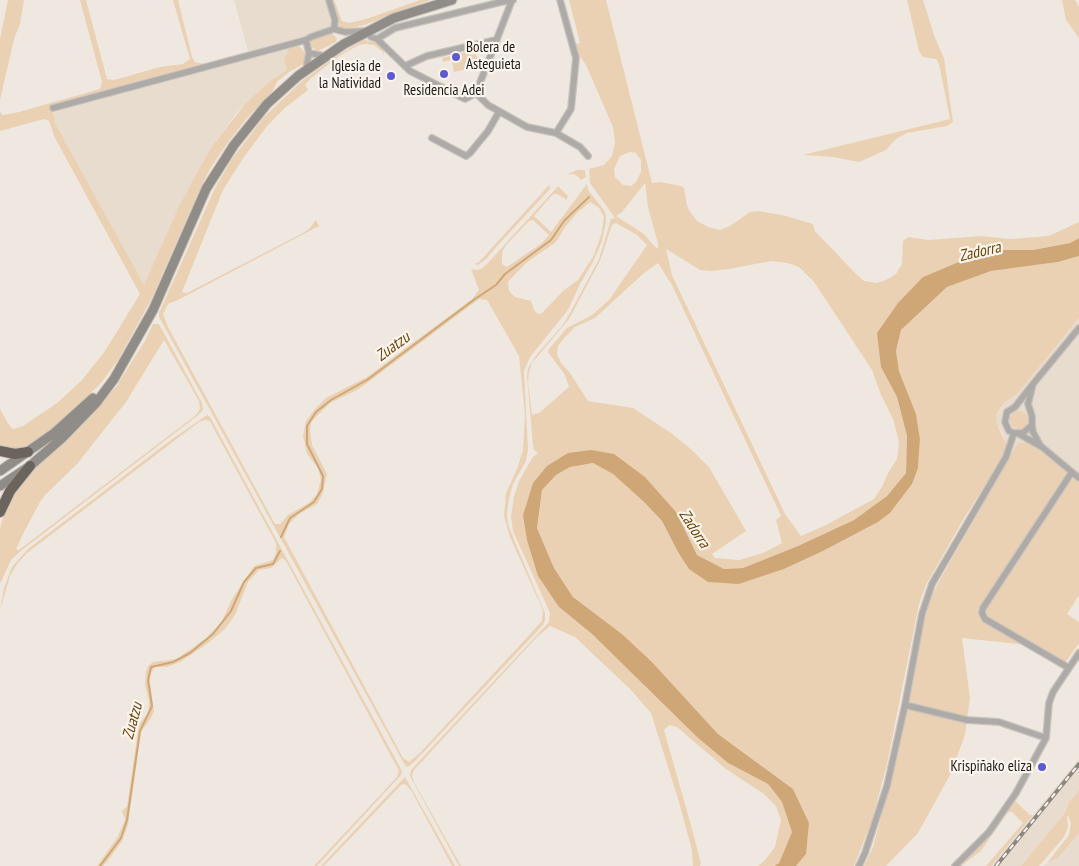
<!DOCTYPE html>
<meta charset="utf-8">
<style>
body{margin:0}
canvas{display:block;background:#efe8e0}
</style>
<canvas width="1079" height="866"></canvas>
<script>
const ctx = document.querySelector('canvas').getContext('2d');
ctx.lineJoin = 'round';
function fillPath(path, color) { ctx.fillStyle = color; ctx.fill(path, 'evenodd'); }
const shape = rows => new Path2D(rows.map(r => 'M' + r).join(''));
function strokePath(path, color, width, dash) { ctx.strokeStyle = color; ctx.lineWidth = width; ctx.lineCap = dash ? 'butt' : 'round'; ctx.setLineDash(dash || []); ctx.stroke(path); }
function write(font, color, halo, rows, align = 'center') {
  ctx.font = font + ' "PT Sans Narrow",sans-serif'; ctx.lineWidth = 4.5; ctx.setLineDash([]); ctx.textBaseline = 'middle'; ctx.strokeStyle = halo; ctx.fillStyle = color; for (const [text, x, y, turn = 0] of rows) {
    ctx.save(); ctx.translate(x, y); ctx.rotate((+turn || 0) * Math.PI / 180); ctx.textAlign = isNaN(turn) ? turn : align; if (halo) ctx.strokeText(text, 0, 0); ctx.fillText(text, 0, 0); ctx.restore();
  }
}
const built = shape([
 [234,0,332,0,340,28,331,33,312,38,310,41,289,48,287,70,270,81,238,111,213,145,197,172,179,206,144,286,55,123,52,106,248,51],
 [1079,318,1079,483,1055,464,1018,443,1014,449,1007,450,1003,434,997,425,996,416,1004,403,1018,393],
 [1079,759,1079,790,1069,802,1065,813,1021,866,991,866],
 [1079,833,1079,866,1042,866,1058,858]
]);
const green = shape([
 [8,0,24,0,20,24,14,39,0,100,0,39],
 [80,0,86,0,107,79,114,80,160,67,183,64,190,59,173,0,178,0,192,57,195,62,204,64,52,107,55,123,144,285,179,206,197,172,213,145,245,104,270,81,287,70,284,60,289,48,298,45,307,55,306,60,304,64,289,72,277,82,272,92,247,118,229,141,211,167,198,193,151,300,118,360,101,383,63,421,37,441,21,448,12,449,0,447,0,409,9,425,13,429,23,426,57,403,82,380,105,351,140,294,55,138,49,121,44,119,0,131,0,112,3,115,19,112,100,89,102,82],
 [332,0,334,0,342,21,349,23,366,19,420,0,430,0,364,25,343,30,340,28],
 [569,0,606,0,652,183,660,182,681,186,684,188,687,205,690,212,697,221,708,227,720,230,730,226,750,212,759,211,786,216,813,224,815,231,856,274,864,281,876,283,886,280,896,274,902,264,903,241,908,237,928,240,981,236,1010,239,1049,236,1079,222,1079,238,1070,243,1033,250,987,250,923,277,881,367,897,397,907,436,906,473,887,496,854,520,798,546,743,568,724,569,697,555,675,512,645,477,568,453,523,515,559,607,592,634,698,738,728,763,768,784,782,802,792,832,779,863,774,866,758,866,765,860,775,847,781,820,776,806,764,794,726,769,677,727,669,725,664,730,692,829,701,864,700,866,693,866,692,850,679,802,651,713,630,689,575,637,550,626,536,638,414,770,412,776,414,782,461,866,459,866,410,776,411,770,549,622,550,613,513,531,511,517,514,496,520,479,533,457,538,453,534,450,533,445,527,376,528,368,538,353,562,326,570,313,599,259,611,219,615,218,590,183,589,169,604,165,612,156,615,142,613,127,586,65,577,52,575,44,580,43],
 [630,152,636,153,641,160,641,172,636,182,631,186,623,185,615,177,614,169,620,156],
 [645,183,648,207,658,244,658,248,656,248,644,234,616,216,622,212],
 [616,223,637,235,647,245,609,300,592,315,567,328,549,349,548,352,565,375,569,387,539,413,532,415,528,383,529,372,532,363,569,319,600,261,612,225],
 [666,249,700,270,711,271,729,269,771,261,787,263,799,267,814,282,872,370,881,395,893,419,899,442,897,459,888,473,882,487,874,499,824,526,801,536,785,514,672,275],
 [658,263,672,285,781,516,776,520,782,543,763,553,739,560,715,558,712,554,746,531,709,467,692,450,671,433,633,408,588,401,570,373,561,363,557,354,558,346,565,337,575,327,595,318,644,273],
 [907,0,923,0,935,38,944,58,953,122,947,126,907,133,896,139,886,150,859,162,833,157,803,155,950,119,939,64,936,59,923,57,919,51],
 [1062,0,1075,0,1079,7,1079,38,1066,20],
 [331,33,337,38,336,42,318,51,311,47,310,41,312,38],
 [364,40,378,43,384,52,384,56,383,52,374,45,365,44,359,45,339,56,310,79,305,85,308,90,286,107,268,125,244,157,223,190,182,292,187,293,303,233,310,228,316,220,319,226,178,300,168,304,163,314,168,327,275,524,280,524,288,515,309,503,317,494,321,479,318,468,307,454,303,436,306,421,315,409,326,398,367,377,472,299,479,290,471,269,476,270,481,269,487,264,570,173,577,170,585,170,586,177,581,180,576,175,572,174,568,175,558,186,568,196,567,200,557,194,553,194,534,216,551,232,587,184,588,190,604,210,606,216,606,222,602,241,593,262,580,284,568,310,530,357,524,371,528,450,526,461,513,484,509,499,507,513,508,524,515,542,545,613,545,620,543,625,415,761,409,766,406,767,159,317,159,313,215,188,232,159,265,116,302,81,338,55],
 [590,202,599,208,604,217,602,232,594,255,578,280,563,291,542,313,538,314,534,310,531,301,515,297,509,291,508,282,526,263,556,242,566,226,577,213],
 [533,220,549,235,542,243,507,267,502,264,502,252,507,244,529,221],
 [479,299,487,300,519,356,525,415,523,450,517,469,506,493,504,516,510,537,543,610,542,621,419,754,409,762,403,758,284,537,289,524,299,514,317,504,323,493,327,474,312,445,310,431,311,422,330,403,359,389],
 [469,51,471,55,476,54,479,66,454,72,452,60,443,62,442,58],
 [549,185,550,189,500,243,486,259,478,265,474,264,479,262],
 [1079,256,1079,318,1018,393,1004,403,999,410,996,416,997,425,1007,445,1007,450,963,520,926,585,919,604,887,764,872,820,856,861,854,866,796,866,806,854,793,789,718,734,652,662,622,634,573,597,554,568,537,528,542,490,556,475,570,467,593,463,613,474,644,502,662,521,678,552,739,584,784,569,823,551,878,522,890,513,912,484,918,468,920,439,916,414,899,371,896,351,901,330,947,287,991,271,1058,262],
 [153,324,159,324,202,403,203,410,197,416,22,550,11,560,0,584,0,528,4,515,17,489,34,469,60,447,116,387,146,339],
 [164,340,199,401,200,409,196,415,19,550,16,549,24,532,40,502,45,495,77,464,126,402],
 '1010 420a9 9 0 1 1 18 0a9 9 0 1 1-18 0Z',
 [207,415,210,417,402,771,401,775,317,866,314,866,397,777,399,771,286,561,282,558,271,568,259,570,248,582,235,615,225,629,207,644,180,662,167,667,155,667,151,673,150,682,154,711,151,718,141,732,128,825,122,841,107,862,103,866,97,866,117,838,125,820,122,811,127,806,139,724,148,713,149,702,145,685,146,671,148,666,153,662,177,659,206,638,222,621,232,599,254,566,273,560,276,553,276,543,214,429,210,421,205,420,199,422,27,553,17,564,10,576,0,611,4,588,12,567,28,549,171,440],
 [1031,442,1079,483,1079,595,1067,614,1079,622,1079,643,1065,663,1027,645,962,638,970,698,965,735,950,775,918,833,886,866,864,866,873,847,898,755,923,626,930,601,937,585,1014,449,1018,443],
 [405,777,455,866,452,866,411,790,405,784,401,785,324,866,321,866],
 [1079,790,1079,833,1058,858,1047,863,1069,835,1071,823,1068,816,1067,816,1068,827,1064,837,1039,866,1021,866,1065,813,1069,802],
 [1014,800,1030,815,1033,815,991,866,986,866,1023,823,1012,812,1008,812,981,851,961,866,957,866]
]);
const water = shape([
 [1079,238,1079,256,1058,262,991,271,947,287,901,330,896,351,899,371,916,414,920,439,918,468,912,484,890,513,878,522,823,551,784,569,739,584,708,582,689,569,678,552,662,521,644,502,613,474,593,463,570,467,556,475,542,490,537,528,554,568,573,597,622,634,652,662,718,734,793,789,809,823,806,854,796,866,774,866,779,863,792,832,782,802,768,784,728,763,698,738,592,634,559,607,538,576,527,540,523,515,533,483,547,466,568,453,591,450,614,454,645,477,676,512,697,555,724,569,743,568,798,546,854,520,887,496,906,473,907,436,897,397,881,367,877,333,898,303,923,277,987,250,1033,250,1070,243]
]);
const stream = shape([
 [281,537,290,518,314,502,322,489,323,476,307,444,307,426,316,412,331,400,367,380,475,299,496,285,505,274,551,240,564,221,589,197],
 [100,866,121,838,127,820,140,731,152,706,148,680,151,667,173,662,190,653,213,634,231,611,244,582,256,568,273,564,280,551]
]);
const street = shape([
 [329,0,335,20,334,29],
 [377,39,395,28,501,2,513,0],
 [309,53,324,56],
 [405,66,427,56,496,40],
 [306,70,309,53,306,40,311,37,334,29,345,32,366,31,371,37,377,39,410,71,465,99,476,93,512,0],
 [476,93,488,105,527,127,556,133,580,147,588,156],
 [53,108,306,40],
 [556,133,571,109,576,58,560,0],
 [432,138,466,156,470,153,488,131,499,112],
 [1033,384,1028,404,1032,416,1032,425,1023,433,1014,433,1009,431,1005,422,1007,412,1015,407,1033,384,1079,328],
 [1032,425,1033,432,1040,445],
 [1019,434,1042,447,1079,478],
 [1069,668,985,619,982,613,983,608,1072,472],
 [905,705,967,720,999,722,1046,738],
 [859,866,865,853,887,786,905,705,922,614,932,584,1006,457,1014,433],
 [955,866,989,832,1016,793,1046,738,1049,703,1053,692,1079,653]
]);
const secondary = shape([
 [0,471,53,434,93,398],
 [0,486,30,466,62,438,96,403,114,379,153,310,206,189,234,145,267,104,298,76,344,44,394,18,452,0]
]);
const highway = shape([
 [0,451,15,454,28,452],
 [0,512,10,491,30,466]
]);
const rail = shape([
 [996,866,1079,764]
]);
const markers = [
 [456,57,5,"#5e5ad2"],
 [444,74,5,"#5e5ad2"],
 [391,76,5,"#5e5ad2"],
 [1042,767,5,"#5e5ad2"]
];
const poiNames = [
 ["Bolera de",466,48,"left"],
 ["Asteguieta",466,65,"left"],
 ["Iglesia de",381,67],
 ["la Natividad",381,84],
 ["Residencia Adei",444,91,"center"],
 ["Krispiñako eliza",1032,767]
];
const waterNames = [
 ["Zadorra",980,252,-13],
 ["Zuatzu",393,347,-36],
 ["Zadorra",694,529,57],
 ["Zuatzu",133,721,-75]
];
fillPath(built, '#e8dcce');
fillPath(green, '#ebd1b3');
fillPath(water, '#cfa777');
strokePath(stream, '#cfa777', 2);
strokePath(street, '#c9c3bc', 8);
strokePath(secondary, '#c9c3bc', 11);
strokePath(highway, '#c9c3bc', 12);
strokePath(street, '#adaaa7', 5.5);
strokePath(secondary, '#908c87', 9);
strokePath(highway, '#6a645d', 10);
strokePath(rail, '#8c8781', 4);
strokePath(rail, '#fcf5ed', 2, [5.5]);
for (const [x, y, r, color] of markers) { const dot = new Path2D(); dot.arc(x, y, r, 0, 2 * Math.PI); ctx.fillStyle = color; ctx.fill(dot); strokePath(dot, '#fcf5ed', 2); }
write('15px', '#1d1b18', '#fcf5ed', poiNames, 'right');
write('italic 16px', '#6d460b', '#fcf5ed', waterNames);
</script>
